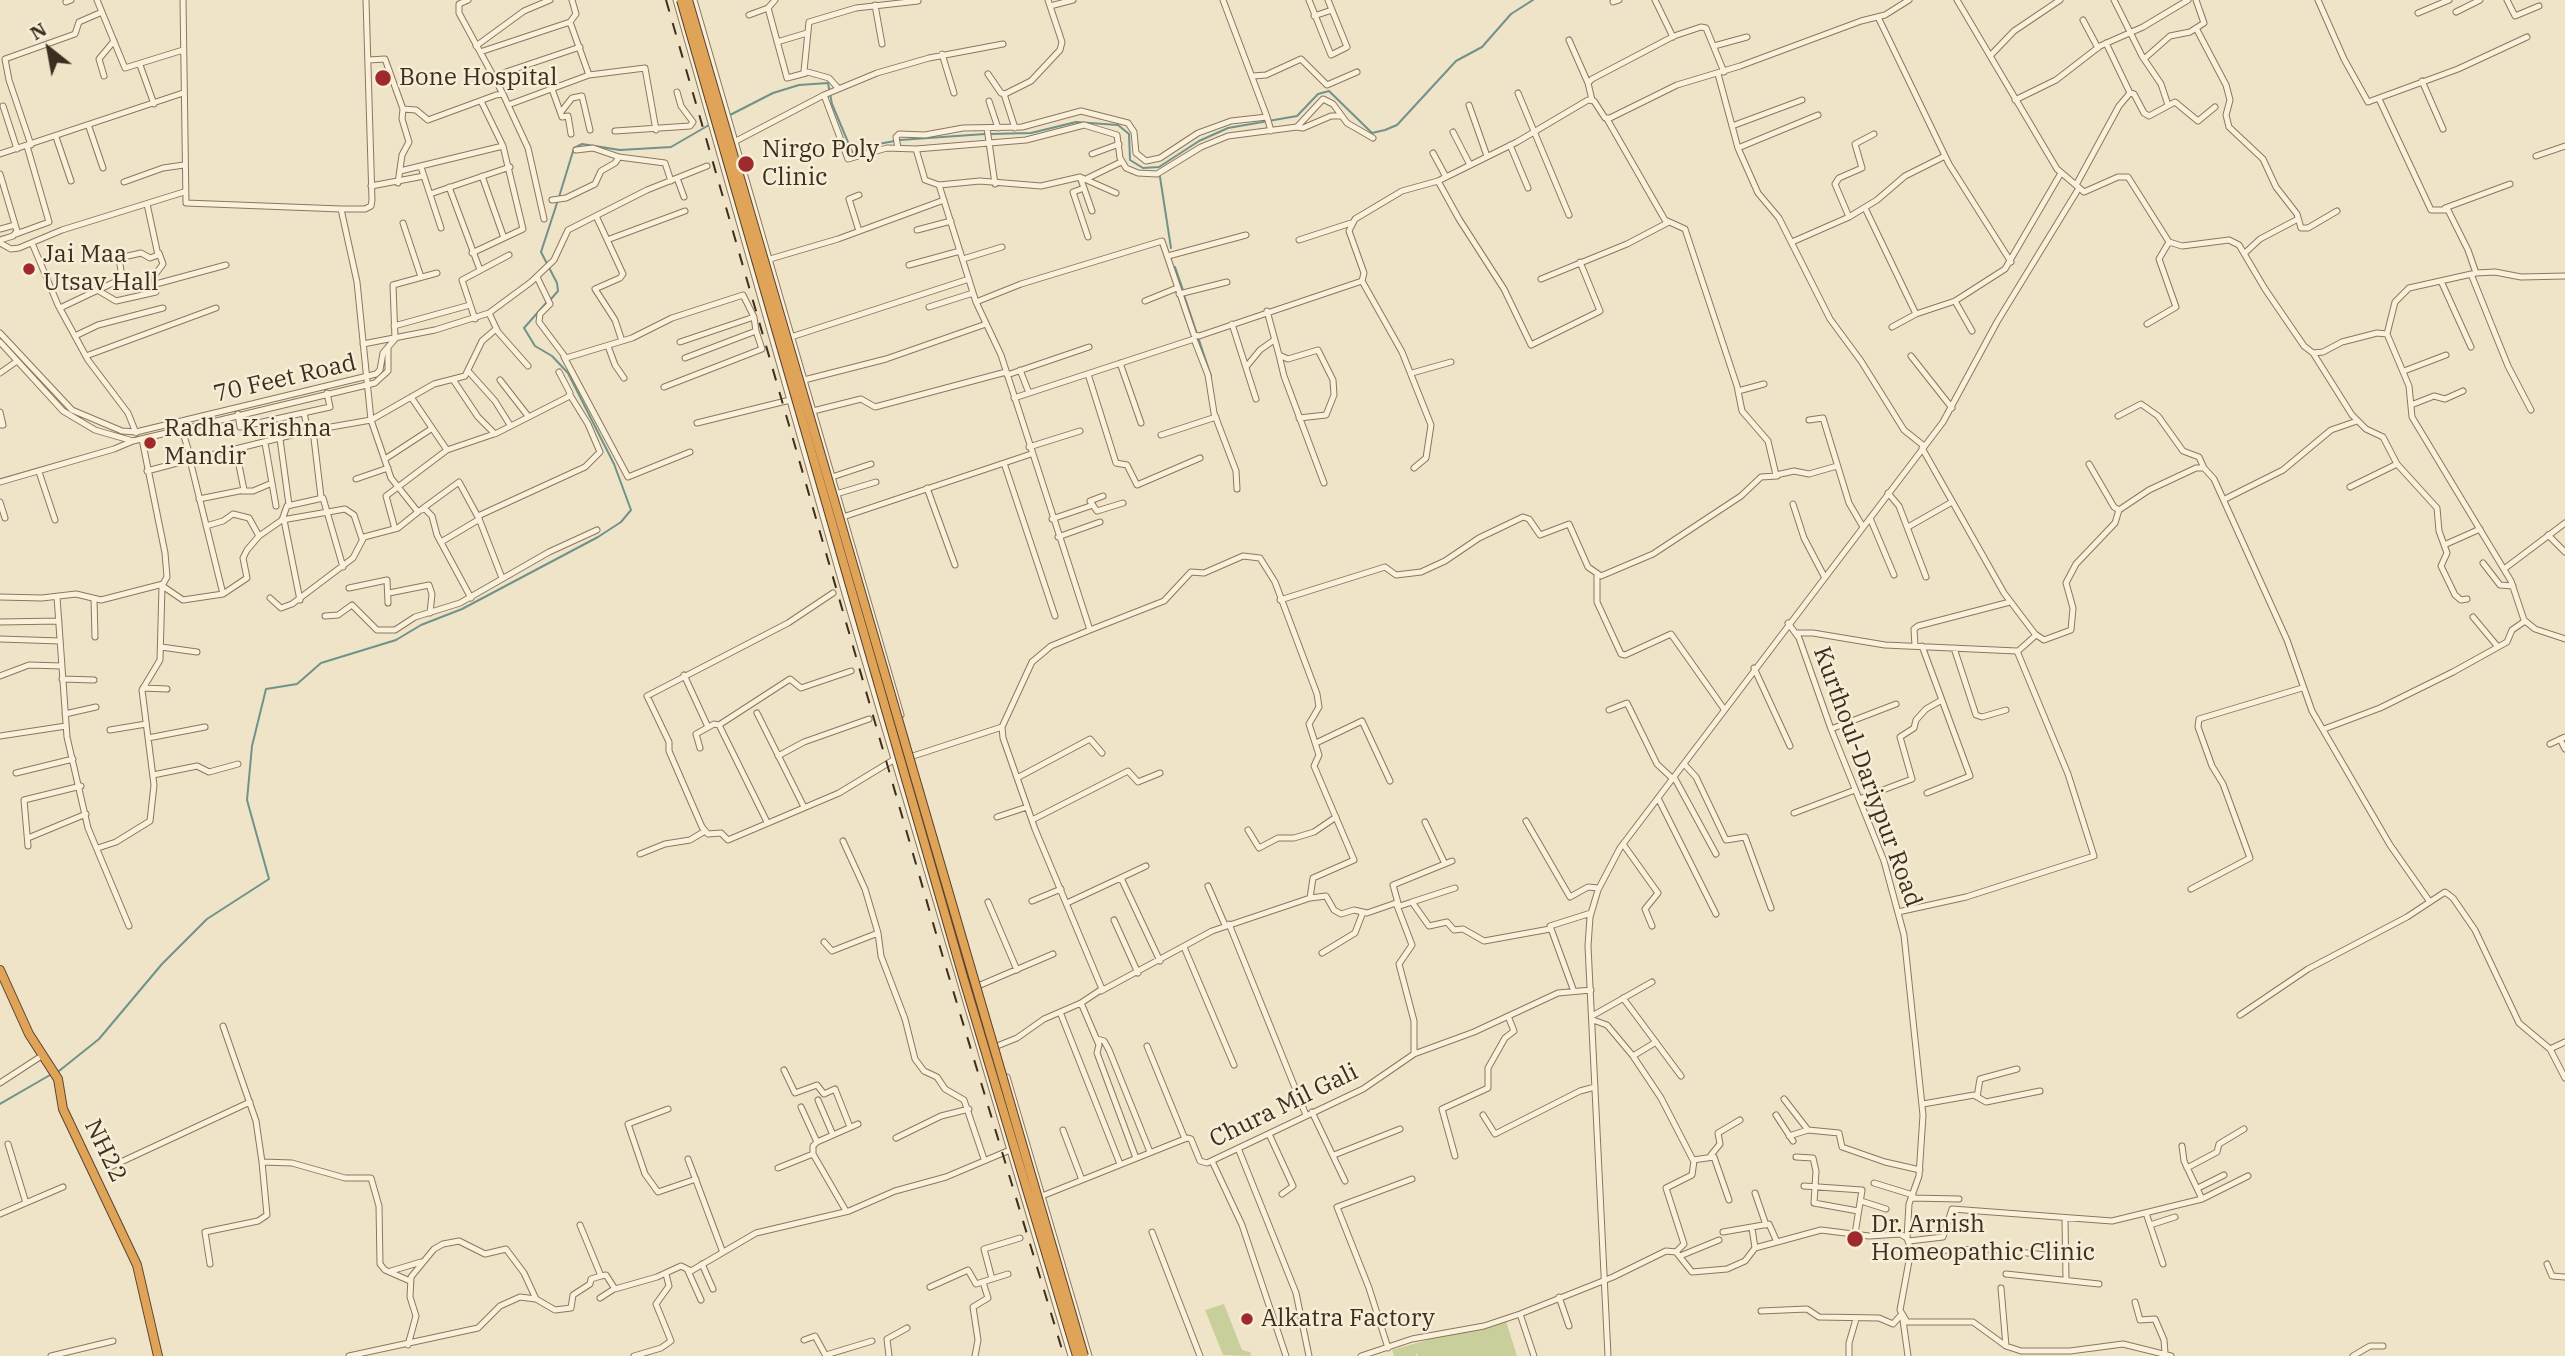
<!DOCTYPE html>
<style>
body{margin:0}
#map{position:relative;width:2565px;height:1356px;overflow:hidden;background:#f0e4c8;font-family:"IBM Plex Serif",serif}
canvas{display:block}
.north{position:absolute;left:14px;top:14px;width:70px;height:70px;-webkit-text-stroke:5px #f7eed8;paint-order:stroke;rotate:329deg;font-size:19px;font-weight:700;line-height:28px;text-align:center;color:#3d2e20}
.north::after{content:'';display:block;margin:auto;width:24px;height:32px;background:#3d2e20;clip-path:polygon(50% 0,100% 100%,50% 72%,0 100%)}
</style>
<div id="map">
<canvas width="2565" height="1356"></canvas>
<div class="north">N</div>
</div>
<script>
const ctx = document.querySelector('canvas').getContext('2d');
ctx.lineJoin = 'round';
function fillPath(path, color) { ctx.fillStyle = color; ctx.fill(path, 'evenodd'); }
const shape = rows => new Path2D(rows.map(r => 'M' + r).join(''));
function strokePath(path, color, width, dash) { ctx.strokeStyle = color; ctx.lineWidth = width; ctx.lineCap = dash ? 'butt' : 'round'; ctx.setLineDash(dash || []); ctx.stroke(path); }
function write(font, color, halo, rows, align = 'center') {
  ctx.font = font + ' "IBM Plex Serif",serif'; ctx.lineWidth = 5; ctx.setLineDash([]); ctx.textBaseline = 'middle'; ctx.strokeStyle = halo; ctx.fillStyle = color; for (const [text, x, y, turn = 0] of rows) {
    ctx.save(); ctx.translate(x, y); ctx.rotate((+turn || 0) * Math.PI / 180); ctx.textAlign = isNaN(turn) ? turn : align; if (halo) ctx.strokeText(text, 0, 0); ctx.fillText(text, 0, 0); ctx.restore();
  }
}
const green = shape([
 [1224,1304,1242,1350,1250,1352,1251,1356,1223,1355,1205,1310],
 [1505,1318,1517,1356,1418,1356,1416,1353,1416,1356,1394,1356,1392,1350]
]);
const stream = shape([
 [730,115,773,93,799,85,828,83,832,104,853,154,872,145,895,141],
 [990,134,1031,133,1076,122,1118,125,1129,134,1130,160,1143,168,1159,167,1199,141,1228,128,1297,116,1318,94,1329,91,1372,133,1385,130,1397,125,1456,61,1482,47,1511,14,1533,0],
 [900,140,985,134],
 [1160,177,1171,248],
 [559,197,574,148,582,144,620,150,671,147,709,125],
 [1175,267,1183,290],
 [1184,295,1211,376],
 [551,299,558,291,557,283,541,252,557,203],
 [59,1071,99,1039,162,964,207,919,269,879,247,800,252,746,266,689,297,684,321,663,396,640,421,625,462,609,598,537,621,522,631,510,614,464,568,373,552,356,535,346,524,328,547,302],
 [0,1104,50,1075]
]);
const minor = shape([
 [97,0,125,68,183,50],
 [183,0,186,203,341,209],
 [468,0,459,4,459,13,503,94],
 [676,0,846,597,1071,1356],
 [694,0,901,715],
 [1223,0,1267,117],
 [1309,0,1331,55,1347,47,1328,0],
 [1655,0,1673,37],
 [1957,0,2057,169,2084,192,2118,177,2128,177,2169,242,2182,246,2229,240,2239,245,2265,289,2304,346,2313,353,2323,352,2342,342,2377,333,2387,334,2409,386,2412,417,2511,581,2524,620,2535,629,2565,639],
 [2114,0,2142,56,2161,84,2168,105],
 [2318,0,2344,59,2368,102,2458,69,2527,37],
 [2507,0,2515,16,2539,6],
 [66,2,71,0],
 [1613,2,1619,0],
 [875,5,882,44],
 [1050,6,1073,0],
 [768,8,787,78,806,73],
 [2456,12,2480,0],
 [2418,13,2449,0],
 [749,15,768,8,775,0],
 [1314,16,1332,10],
 [1878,17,1949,164,2011,262],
 [2083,20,2098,48],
 [2196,28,2226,85,2230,100,2226,115,2229,127,2263,159,2276,187,2297,214,2301,228,2308,228,2337,211],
 [1569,40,1588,83],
 [777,42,807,33],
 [2106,43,2130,93],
 [476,46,524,11,550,0],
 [1714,46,1747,37],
 [480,52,570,22],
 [942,54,954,93],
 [1990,56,2014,31,2060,0],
 [2144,59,2170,36,2190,32,2204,23,2196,0],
 [369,60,385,59,403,109,416,110,428,120,496,95,503,94,508,105,589,75,570,22,576,14,572,0],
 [140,65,154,104],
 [988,74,1001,93,1005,94,1031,81,1060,50,1062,42,1048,0],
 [1718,74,1738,148,1758,193,1779,218,1830,319,1861,361,1904,430,1924,446],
 [589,75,645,68,656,130],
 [104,76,99,59,114,41],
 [494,76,580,47],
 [1253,76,1266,75,1301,59,1327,85,1357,72],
 [2422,81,2443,129],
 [838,88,829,78,804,71,809,22,856,8,918,1],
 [552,89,562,117,568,116,571,134],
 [1518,93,1569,215],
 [1004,94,1015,128],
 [824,95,877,73,929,58,1003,44],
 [2379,99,2431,210,2448,210,2468,250,2476,273],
 [1592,100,1588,83,1592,79,1674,36,1701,27,1706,28,1724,72],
 [2015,100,2056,80,2100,46,2143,27,2188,0],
 [989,101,998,128],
 [508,105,528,148,544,219],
 [1469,105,1487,156],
 [3,106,17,149],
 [561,112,572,98,582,96,590,130],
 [1607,119,1665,220,1685,229,1737,386,1742,411,1768,441,1776,475,1794,471,1809,474,1837,466],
 [1732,126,1802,100],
 [89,127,103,168],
 [1296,127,1303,128,1331,116,1340,116],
 [987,128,995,184],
 [615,131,690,126,693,122,681,106,677,92],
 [1453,132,1470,165],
 [56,137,71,181],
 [736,141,824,95,848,159,887,148,916,149,925,180,939,185],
 [31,145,9,80,5,59,75,34,79,22,102,12],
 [1510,145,1528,188],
 [898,148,896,137,899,134,925,135,963,128,1022,127,1081,111,1128,123,1134,132,1136,153,1146,161,1160,158,1198,133,1231,121,1267,117,1271,131],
 [1738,148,1818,115],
 [916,149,1026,140,1084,125,1117,135,1120,158,1126,168,1138,173,1157,174,1201,147,1228,136,1297,127,1323,99,1333,104,1347,123,1373,138],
 [576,150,593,148,619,157,665,163,671,181],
 [1433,153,1446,177],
 [0,154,183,93],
 [1092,154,1119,144],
 [2536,156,2565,146],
 [421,167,441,228],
 [400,171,503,146],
 [0,174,17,231,13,236,0,240],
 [482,176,504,238],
 [1080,177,1084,188,1073,192,1088,237],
 [677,178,684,197],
 [1088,178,1121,162],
 [1438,181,1459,219,1504,289,1531,345,1600,311,1580,262],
 [124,182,163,168,184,165],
 [398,183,402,155,409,142,402,119,403,109],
 [2076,185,2119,106,2130,93,2134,94,2144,113,2149,116,2175,102,2198,121,2215,107],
 [371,186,424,176],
 [449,187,480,270],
 [1084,188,1092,211],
 [430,194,510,167],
 [552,200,566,198,595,184,601,171,615,163,619,157],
 [1865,208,1916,314],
 [2445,208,2510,184],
 [1849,217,1835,184,1839,178,1862,168,1855,144,1874,134],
 [597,218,623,274,620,278,595,289,615,320,622,341],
 [403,223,421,277],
 [0,229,15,225],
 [917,230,951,221],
 [859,231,849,199,859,195],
 [16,234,49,222,27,146],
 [607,240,685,211],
 [1299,240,1351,223],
 [1792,242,1849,217,1877,200,1905,176,1945,156],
 [0,243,11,249,19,248,62,230,184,192],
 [32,243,58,305,88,360,128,413,136,433],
 [2246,252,2260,239,2298,219],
 [472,253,523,229,503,146,481,101],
 [1168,256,1246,235],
 [770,259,838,239,944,200],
 [963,259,1002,247],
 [909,265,960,251],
 [2471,274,2508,366,2531,410],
 [537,277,550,304,540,314,539,322,566,358,632,338,672,318,743,295,754,317,756,331,685,358],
 [1541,279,1627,244,1669,222],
 [1362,281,1402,352,1431,425,1426,458,1414,468],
 [2441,281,2471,347],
 [156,284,226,265],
 [99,291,116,301,156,292,154,276,163,264,159,253],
 [1179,294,1227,282],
 [1145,301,1177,288],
 [1955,301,1972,331],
 [976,302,1021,284,1162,241,1194,335,1199,336,1362,281,1364,273,1349,231,1355,219,1402,191,1438,181,1517,142,1588,100,1594,101,1605,118,1610,118,1677,85,1740,66,1861,21,1885,15,1909,0],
 [929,307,973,293],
 [60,308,119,280,122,277,119,258,141,253,150,258,158,255,147,204],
 [1267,311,1279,355,1288,359,1318,350,1333,380,1334,395,1326,415,1299,418],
 [489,313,498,332,528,366],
 [475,319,462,280,509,255],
 [1232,324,1256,399],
 [2147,324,2176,307,2159,259,2169,242],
 [394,326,470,305],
 [1892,327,1916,314,1955,301,2005,269,2061,173],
 [0,333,72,410,122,431,136,432,376,374,380,370,383,353,395,339,393,285,437,273],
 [2387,334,2395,302,2409,288,2476,273,2495,272,2521,277,2565,276],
 [75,336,98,325,163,308],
 [791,337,969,279],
 [1194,339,1208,375,1214,413,1236,471,1237,489],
 [0,342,63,411,95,430,133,441,375,383,388,371,388,347],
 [680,342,754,317],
 [363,344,435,330,489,313,531,282,554,260,568,230,647,190,707,166],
 [608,346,615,365,624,378],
 [2313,353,2352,415,2366,429,2383,437,2397,464,2437,508,2439,531,2447,553,2441,566,2455,595,2461,600,2467,599],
 [1279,355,1284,376,1324,483],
 [86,356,216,308],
 [1911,356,1952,408],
 [564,357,628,477,690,452],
 [1120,363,1141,423],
 [1246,367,1260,350,1274,340],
 [1020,370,1029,393],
 [2404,371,2446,355],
 [469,372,495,401,510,425],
 [0,373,17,361],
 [1412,373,1451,362],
 [1088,374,1116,463,1127,465,1137,485,1200,458],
 [1007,375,1089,347],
 [500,380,528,416],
 [804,380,886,359,986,324],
 [454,381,478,417,495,434,568,397,570,393,559,372],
 [664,387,762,349,756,331],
 [1738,391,1764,384],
 [411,397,447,450,494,434],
 [1014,398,1194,339],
 [2411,405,2434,396,2445,399,2463,391],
 [813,411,861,399,875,407,1006,372],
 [0,412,3,425,0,425],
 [304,413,308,431],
 [238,414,240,427,330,407,327,393],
 [2118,416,2141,404,2158,416,2183,451,2199,457,2204,468],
 [1809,420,1823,418,1849,503,1863,527],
 [697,423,790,400],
 [182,430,190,455,195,459,308,431,371,420,434,384,465,376,482,341,496,329],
 [313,430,321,497],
 [1161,435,1216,417],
 [280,439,289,505],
 [265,443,276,506],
 [1029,447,1080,431],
 [1922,448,2004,593,2035,634,2044,640,2071,630,2073,608,2066,583,2076,564,2115,523,2119,510],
 [385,459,431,429],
 [190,460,223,594],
 [1004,463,1055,616],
 [2089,464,2114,507,2119,510,2149,490,2196,468,2204,468,2214,479,2287,640,2312,711,2390,845,2430,902],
 [147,471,192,459],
 [39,472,55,520],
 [832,477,871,464],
 [356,479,388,468],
 [0,482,114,449,133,441],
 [2350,487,2397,464],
 [927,488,955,565],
 [242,491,253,491,272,483],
 [1888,493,1899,506,1926,577],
 [836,494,876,482],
 [1103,496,1090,501,1097,511,1123,503],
 [199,499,244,490,236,450],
 [2225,499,2283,470,2331,430,2357,421],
 [0,502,5,518],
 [1793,504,1804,538,1824,576],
 [422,509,459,482,478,517],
 [418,511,425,509,432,516,437,535,471,598],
 [843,517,1031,454],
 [1870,518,1894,575],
 [1052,519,1093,505],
 [282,520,287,506,323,498,343,567],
 [284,520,300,600],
 [206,526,223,521,233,514,249,518,259,536],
 [1908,527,1952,502],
 [395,529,386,496,447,450],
 [2548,535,2565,552],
 [1058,537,1100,522],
 [441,542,478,520],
 [2444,545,2480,529],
 [2483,563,2500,585,2513,586],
 [2504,569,2565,523],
 [1597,576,1597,602,1621,654,1625,655,1671,634,1724,709],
 [502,578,478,516,585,467,600,452,588,424,570,395],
 [161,585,183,600,223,594,247,578,243,558,247,550,259,536,282,520,345,509,354,515,362,539],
 [349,588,387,580,388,603],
 [389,593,429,585,432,594,430,613],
 [833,593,788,623,647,696,669,742,669,751,702,827,708,834,721,833,728,840,839,793,895,759],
 [0,597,42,598,76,594,101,600,163,584,167,577,165,553,142,439],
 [57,597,67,737,88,828,129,926],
 [270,598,281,608,292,604,353,558,364,537,398,528,418,512,391,478,371,420,357,282,341,209,365,209,371,206,372,200,366,0],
 [94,599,95,637],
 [1280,600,1385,567,1396,575,1421,572,1445,561,1479,538,1523,517,1529,519,1540,535,1569,524,1588,567,1601,576,1653,554,1741,496,1761,477,1777,476],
 [325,616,338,615,352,605,377,630,395,630,415,617,460,603,549,552,597,530],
 [2473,617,2498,647],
 [0,622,59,621],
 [1788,623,1799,638,1831,729,1884,861,1904,935,1923,1115,1919,1176,1909,1204,1907,1238],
 [1090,630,1164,601,1191,572,1204,573,1243,556,1260,558,1275,582,1317,694,1319,707,1309,724,1319,755,1314,766,1354,860,1313,878,1310,898],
 [1796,633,1813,633,1885,645,2017,651,2068,774,2094,856,1966,897,1898,912],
 [0,639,60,641],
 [1915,646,1914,629,1918,626,2010,602],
 [1922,646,1970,776,1927,793],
 [161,647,197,652],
 [1954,648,1976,715,1982,717,2006,710],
 [2017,652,2036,635],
 [1754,668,1790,746],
 [684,675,708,727],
 [0,676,29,665,62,666],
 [62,679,94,680],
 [143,688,167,689],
 [1609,710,1627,703,1657,764,1673,779],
 [757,713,804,807],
 [65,714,96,707],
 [719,725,790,679,801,688,851,671],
 [1831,729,1896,704],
 [2324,729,2380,708,2453,672,2507,642,2512,630,2525,621],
 [110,730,146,724],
 [0,736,66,726],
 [148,738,205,727],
 [2560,739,2565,749],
 [1316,743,1362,721,1390,781],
 [2550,744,2565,737],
 [700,748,696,734,714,724,719,725,767,822],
 [778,756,804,742,869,719],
 [913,756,1002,727,1032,662,1051,646,1090,630,1001,355,976,302,939,185,980,181,1041,186,1080,177,1116,193],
 [1684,764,1696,777,1726,840,1745,837,1771,908],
 [16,773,73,759],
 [153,775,197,766,209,772,238,764],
 [1674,777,1716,854],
 [1017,778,1090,739,1102,753],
 [1658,798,1716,914],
 [1859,799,1912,779,1900,737,1914,728,1916,720,1926,709,1940,701],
 [1794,813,1855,790],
 [997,817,1027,807],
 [1032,820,1128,771,1138,782,1160,773],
 [1526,821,1570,897,1588,887,1598,888],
 [1425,822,1445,864],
 [1248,830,1259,848,1278,838,1294,838,1314,832,1336,817],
 [28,838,86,814],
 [843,841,865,889,878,933,881,956,905,1019,915,1059,924,1071,937,1077,945,1089,964,1100,984,1159],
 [1623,844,1658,893,1645,909,1652,926],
 [28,846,24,800,81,786],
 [98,848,116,842,150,821,154,785,142,690,160,660,162,586],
 [640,854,665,844,690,840,705,831],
 [1121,878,1160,961],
 [1208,886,1225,925],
 [2191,889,2250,858,2223,784,2212,766,2198,727,2199,719,2302,688],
 [1032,901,1061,889],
 [988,902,1017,970],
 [1412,902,1455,888],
 [1067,903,1146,866],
 [1398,903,1393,885,1452,861],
 [1400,906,1412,902,1429,926,1447,922,1454,930,1463,929,1484,941,1550,929],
 [1114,920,1138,973],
 [1229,924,1306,1115],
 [824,942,832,951,878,933],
 [1184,947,1234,1065],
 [1322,953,1355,933,1363,912],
 [978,986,1053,954],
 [1573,989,1550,926,1591,913],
 [1623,998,1681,1076],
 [1081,1003,1099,1045,1097,1053,1136,1158],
 [1060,1012,1120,1164],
 [2240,1015,2308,969,2407,917,2445,892,2453,898,2475,930,2519,1023,2550,1049,2565,1078],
 [1592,1016,1652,982],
 [1593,1020,1607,1025,1633,1056,1661,1098,1693,1160,1714,1157,1729,1200],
 [223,1026,256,1121,262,1162,292,1163,345,1178,371,1178,379,1206,380,1264,385,1270,410,1281],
 [1097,1039,1104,1041,1109,1050,1150,1152],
 [997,1046,1017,1038,1044,1019,1081,1003,1102,989,1035,829,1003,738,1002,727],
 [1147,1046,1185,1139],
 [2550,1049,2565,1042],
 [1414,1054,1474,1032,1558,993,1591,990],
 [1633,1056,1656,1042],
 [784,1070,795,1093,817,1085,824,1094,835,1089,850,1127],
 [1007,1077,1089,1356],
 [0,1083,43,1055],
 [1977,1097,1980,1079,2017,1069],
 [1784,1099,1808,1130,1839,1133,1842,1147,1885,1162,1920,1170],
 [818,1100,833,1135],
 [1923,1104,1974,1095,1986,1102,2040,1091],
 [801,1107,817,1142],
 [668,1109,628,1124,645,1174,658,1192,696,1179],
 [1312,1112,1345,1181],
 [1483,1115,1495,1134,1580,1091,1595,1087],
 [1776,1115,1793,1141],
 [1063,1130,1082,1180],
 [1269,1134,1293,1186,1282,1194],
 [1789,1136,1808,1130],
 [896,1138,941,1116,969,1109],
 [8,1144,26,1203],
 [2182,1146,2184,1161,2202,1199],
 [1238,1148,1296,1293,1309,1356],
 [813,1154,813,1146,817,1142,858,1124],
 [1334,1155,1400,1129],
 [1711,1155,1720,1144,1718,1133,1740,1120],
 [1455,1156,1442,1109,1488,1088,1488,1068,1505,1038,1514,1031,1508,1016],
 [1796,1157,1813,1158,1816,1171,1814,1203,1858,1211],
 [688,1159,722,1250],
 [1212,1161,1242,1225,1286,1356],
 [108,1168,250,1102],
 [778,1168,813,1154,846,1211],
 [2187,1168,2217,1152,2219,1144,2244,1129],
 [1874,1183,1913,1195],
 [1804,1186,1862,1190,1855,1234],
 [2198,1188,2224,1175],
 [1755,1193,1766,1225],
 [1042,1196,1187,1138,1191,1139,1200,1161,1207,1163,1363,1089,1414,1054,1414,1021,1399,964,1412,945,1396,903,1367,913,1354,910,1341,914,1334,910,1326,896,1310,898,1212,931,1101,991],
 [1911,1198,1959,1199],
 [1861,1201,1886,1209],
 [2146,1213,2163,1264],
 [0,1214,63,1187],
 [2065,1219,2066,1279],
 [580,1225,601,1276],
 [2150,1225,2175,1217],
 [1752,1228,1755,1248],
 [1152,1232,1200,1356],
 [1723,1232,1769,1224,1777,1242],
 [1909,1241,1943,1237,1952,1209,2112,1221,2202,1199,2248,1176],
 [1676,1252,1684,1244,1666,1188,1692,1175,1694,1161],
 [1680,1256,1719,1240],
 [1910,1256,1947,1250,1989,1249,2065,1257],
 [210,1264,205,1232,258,1221,267,1215,262,1162],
 [702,1264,713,1289],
 [2547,1264,2552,1276,2565,1277],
 [391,1271,421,1262],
 [688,1271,701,1300],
 [2006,1274,2099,1284],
 [992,1279,984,1249,1020,1238],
 [930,1287,968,1270,976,1284,1008,1274],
 [2001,1288,2006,1346],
 [1559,1297,1569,1326],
 [600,1298,614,1289],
 [2135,1302,2140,1320,2155,1319,2164,1340,2165,1353],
 [1761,1311,1807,1309,1819,1317,1879,1318,1893,1324,1901,1315],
 [1520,1314,1534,1356],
 [1903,1320,1908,1356],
 [804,1340,815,1336,826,1356],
 [408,1345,416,1316,410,1297,411,1277,434,1249,443,1244,459,1241,485,1254,506,1249,524,1273,536,1299],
 [1388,1348,1369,1288,1337,1207,1412,1179],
 [826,1355,872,1341],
 [51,1356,113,1341],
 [349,1356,478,1328,500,1306,520,1297,536,1299,555,1310,571,1308,573,1295,590,1284,591,1279,601,1276,606,1275,615,1289,657,1277,681,1266,691,1271,756,1233,849,1211,895,1191,946,1177,1010,1150],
 [634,1356,661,1348,671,1341,656,1304,669,1286,666,1274],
 [889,1356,887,1339,907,1328],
 [975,1356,978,1340,973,1307,988,1298,983,1282],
 [1361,1356,1412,1339,1484,1326,1520,1314,1613,1277,1666,1251,1676,1252,1692,1272,1727,1269,1745,1261,1755,1248,1821,1230,1869,1236,1900,1234,1907,1238,1911,1250,1900,1310,1907,1322,1973,1322,2006,1346,2021,1351,2070,1351,2123,1344,2171,1356],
 [1608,1356,1588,946,1590,917,1598,890,1620,848,1943,422,1997,322,2079,188],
 [1849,1356,1849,1343,1856,1319],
 [2353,1356,2370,1346,2383,1346]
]);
const highway = shape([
 [0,970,29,1034,58,1079,63,1109,137,1265,158,1356]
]);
const rail = shape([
 [666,0,942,954,1064,1356]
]);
const highwayBridge = shape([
 [681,0,964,980,1077,1356],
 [688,0,1084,1356]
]);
const markers = [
 [383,78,9,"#9e2a2b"],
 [746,164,9,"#9e2a2b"],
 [29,269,7,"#9e2a2b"],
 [150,443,7,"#9e2a2b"],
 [1855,1239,9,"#9e2a2b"],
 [1247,1319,7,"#9e2a2b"]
];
const poiNames = [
 ["Bone Hospital",399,78],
 ["Nirgo Poly",762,150],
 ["Clinic",762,178],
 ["Jai Maa",43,255],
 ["Utsav Hall",43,283],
 ["Radha Krishna",164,429],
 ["Mandir",164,457],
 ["Dr. Arnish",1871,1225],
 ["Homeopathic Clinic",1871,1253],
 ["Alkatra Factory",1261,1319]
];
const streetNames = [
 ["70 Feet Road",285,379,-13],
 ["Kurthoul-Dariypur Road",1867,777,70],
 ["Chura Mil Gali",1284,1106,-26],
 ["NH22",105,1151,64]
];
fillPath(green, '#c9cf9b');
strokePath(stream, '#6f938a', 2);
strokePath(minor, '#8d765c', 7);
strokePath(highway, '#5b4430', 10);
strokePath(minor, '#faf1dc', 5);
strokePath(highway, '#e0a458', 8);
strokePath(rail, '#3d2e20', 2, [12, 12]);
strokePath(highwayBridge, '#5b4430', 10, []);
strokePath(highwayBridge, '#e0a458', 8);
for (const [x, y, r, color] of markers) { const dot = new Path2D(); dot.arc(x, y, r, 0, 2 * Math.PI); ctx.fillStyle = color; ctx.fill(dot); strokePath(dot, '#f7eed8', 2.5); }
write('24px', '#3d2e20', '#f7eed8', poiNames, 'left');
write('24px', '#3d2e20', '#f7eed8', streetNames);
</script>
